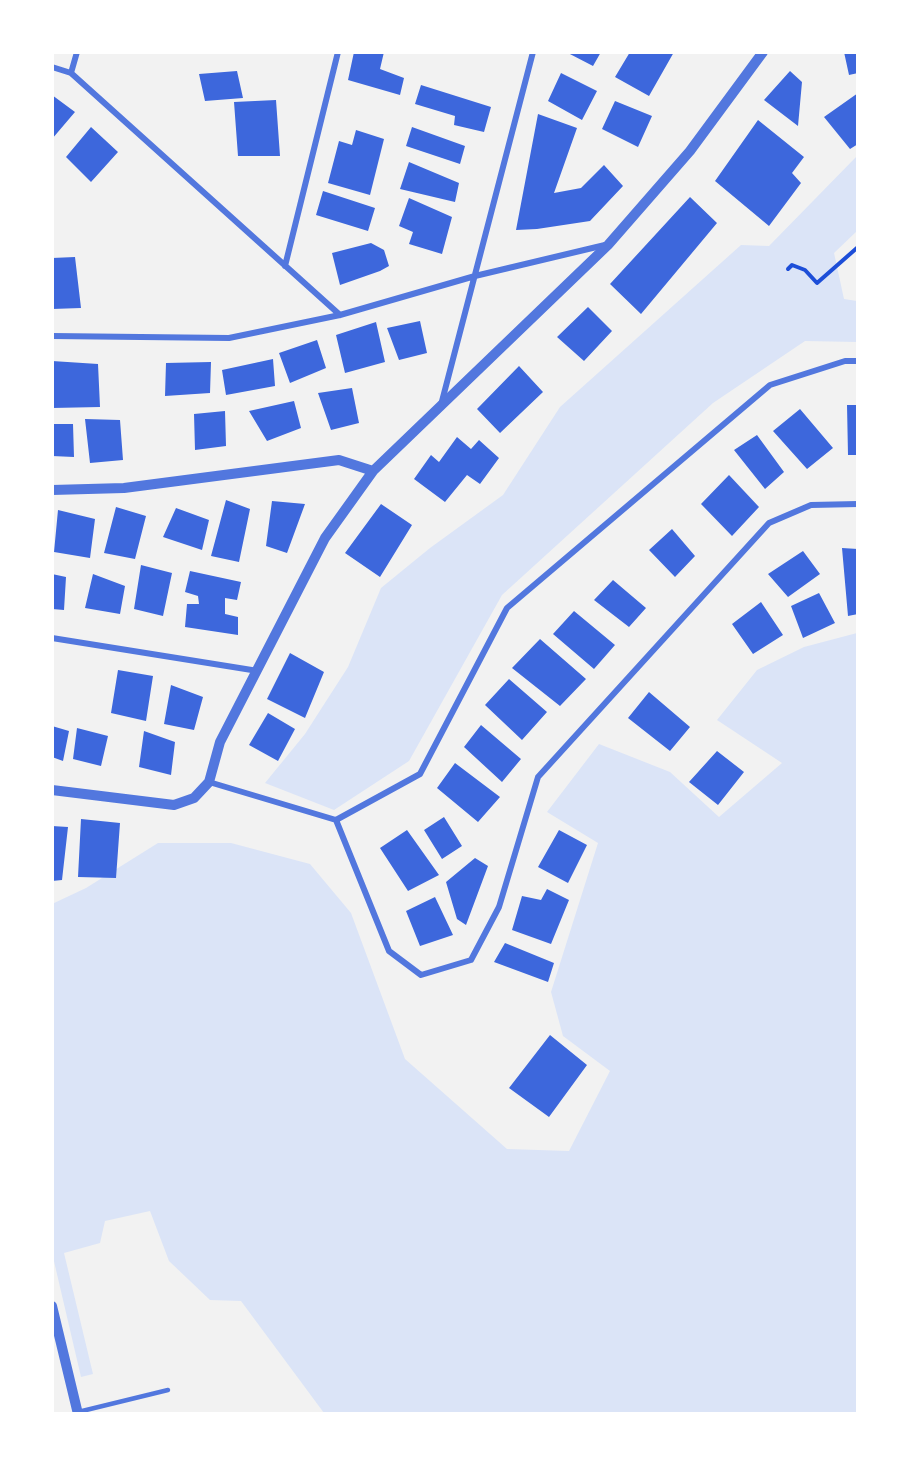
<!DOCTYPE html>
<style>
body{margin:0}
#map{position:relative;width:910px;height:1466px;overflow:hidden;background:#f2f2f2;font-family:"Noto Serif",serif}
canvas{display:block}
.frame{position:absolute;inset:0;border:54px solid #fff;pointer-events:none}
</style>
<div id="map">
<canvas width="910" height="1466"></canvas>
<div class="frame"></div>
</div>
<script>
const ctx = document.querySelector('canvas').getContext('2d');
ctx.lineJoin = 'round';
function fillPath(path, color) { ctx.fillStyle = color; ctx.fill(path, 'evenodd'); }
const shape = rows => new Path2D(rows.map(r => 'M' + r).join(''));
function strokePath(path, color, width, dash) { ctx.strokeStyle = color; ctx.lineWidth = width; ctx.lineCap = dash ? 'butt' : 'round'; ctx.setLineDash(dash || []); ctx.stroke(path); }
const green = shape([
 [857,156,857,231,834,253,844,299,857,301,857,342,805,341,713,403,502,595,409,761,334,810,265,783,305,734,348,667,381,588,430,548,503,495,560,407,741,245,769,246],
 [857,633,857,1413,324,1413,241,1301,210,1300,169,1261,150,1211,105,1221,100,1243,64,1253,93,1374,81,1377,53,1257,52,904,86,888,158,843,231,843,310,864,351,913,405,1059,507,1149,569,1151,610,1071,563,1036,551,992,598,843,547,812,599,744,670,772,719,817,782,763,717,720,757,670,804,647]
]);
const building = shape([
 [354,52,384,52,380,69,404,78,400,95,348,80],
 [566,52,601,52,593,66],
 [630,52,674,52,649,96,615,77],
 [844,52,858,52,858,73,849,75],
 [237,71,243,98,205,101,199,74],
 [790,71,802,82,798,126,764,100],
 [561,73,597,91,582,120,548,101],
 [421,85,491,107,484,132,454,125,455,116,415,104],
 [858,93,858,144,850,149,824,117],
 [52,95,75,112,52,139],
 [276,100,280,156,238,156,234,102],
 [615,101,652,116,638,147,602,129],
 [538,114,577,128,554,193,581,188,604,165,623,186,590,221,537,229,516,230],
 [758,120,804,157,792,173,801,183,769,226,715,181],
 [91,127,118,152,91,182,66,157],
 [412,127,465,146,460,164,406,146],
 [356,130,384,139,370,195,328,183,339,141,352,145],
 [409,162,459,183,455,202,400,189],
 [323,191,375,208,368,231,316,215],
 [690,197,717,223,641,314,610,284],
 [409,198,452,217,442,254,409,244,413,232,399,226],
 [371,243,384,250,389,266,380,271,340,285,332,253],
 [75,257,81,308,52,309,52,258],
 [588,307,612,331,584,361,557,337],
 [420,321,427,353,399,360,387,328],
 [376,322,385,362,345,373,336,335],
 [317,340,326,368,290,383,279,353],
 [273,359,275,386,226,395,222,370],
 [52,361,98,364,100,407,52,408],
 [211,362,210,393,165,396,166,363],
 [519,366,543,392,500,433,477,409],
 [352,388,359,423,331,430,318,393],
 [294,401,301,428,267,441,249,411],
 [847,405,858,405,858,455,848,455],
 [800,409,833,448,807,469,773,431],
 [225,411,226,446,195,450,194,414],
 [85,419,120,420,123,460,90,463],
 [52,424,73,424,74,457,52,456],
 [757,435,784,472,765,489,734,450],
 [457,437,471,449,479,440,499,458,480,484,467,475,445,502,414,479,431,455,439,462],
 [729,475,759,507,732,536,701,504],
 [226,500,250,509,239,562,211,556],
 [272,501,305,504,287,553,266,546],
 [381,504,412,525,380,577,345,553],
 [116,507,146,516,135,559,104,553],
 [176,508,209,520,202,550,163,537],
 [58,510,95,519,90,558,54,552],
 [672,529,695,556,675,577,649,550],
 [842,548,858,549,858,614,848,616],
 [803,551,820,574,788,597,768,574],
 [141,565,172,573,163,616,134,609],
 [190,571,241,582,237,600,225,598,225,614,238,617,238,635,185,627,187,604,199,604,198,596,185,592],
 [52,574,66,577,64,610,52,609],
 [93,574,125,586,120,614,85,608],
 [613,580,646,608,629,627,594,600],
 [819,593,835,623,803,638,791,606],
 [761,602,783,635,753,654,732,624],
 [574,611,615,645,594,669,553,634],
 [540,639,586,679,560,706,512,668],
 [290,653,324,672,305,718,267,699],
 [118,670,153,676,146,721,111,713],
 [509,679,547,712,522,740,485,705],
 [171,685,203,697,194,730,164,724],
 [649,692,690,727,670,751,628,718],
 [268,713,295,729,278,761,249,745],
 [481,725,521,759,502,782,464,747],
 [52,726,69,731,63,761,52,757],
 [77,728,108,736,101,766,73,759],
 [144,731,175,742,171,775,139,767],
 [717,751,744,772,718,805,689,782],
 [455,763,500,797,478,822,437,788],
 [444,817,462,846,442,859,424,830],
 [81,819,120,823,116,878,78,877],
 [52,826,68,827,62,880,52,881],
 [407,830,439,875,408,891,380,848],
 [559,830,587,845,568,883,538,867],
 [475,858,488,866,466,925,457,919,446,882],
 [547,889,569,900,551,944,512,930,522,896,541,900],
 [435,897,453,935,420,946,406,911],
 [505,943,554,963,548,982,494,962],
 [550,1035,587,1065,549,1117,509,1088]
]);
const path = shape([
 [788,269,792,265,805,270,817,283,858,247]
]);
const service = shape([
 [78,1412,168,1390]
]);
const minor = shape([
 [52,67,71,73,340,315],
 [71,73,77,52],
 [285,266,338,52],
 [52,336,229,338,340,315,475,276,605,245],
 [441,405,533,52],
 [52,638,258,671],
 [209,782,336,820,420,774,507,608,770,385,845,361,858,361],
 [336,820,389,951,421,975,471,960,499,907,538,777,769,523,811,505,858,504]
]);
const tertiary = shape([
 [52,490,124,488,339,460,373,471],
 [52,790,174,805,194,798,209,782,220,742,325,538,373,471,608,245,690,151,763,52],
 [52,1306,78,1414]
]);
fillPath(green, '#dbe4f7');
fillPath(building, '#3d67dc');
strokePath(path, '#1d4ed8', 4);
strokePath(service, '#5277de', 4.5);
strokePath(minor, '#5277de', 6);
strokePath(tertiary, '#5277de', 10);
</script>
